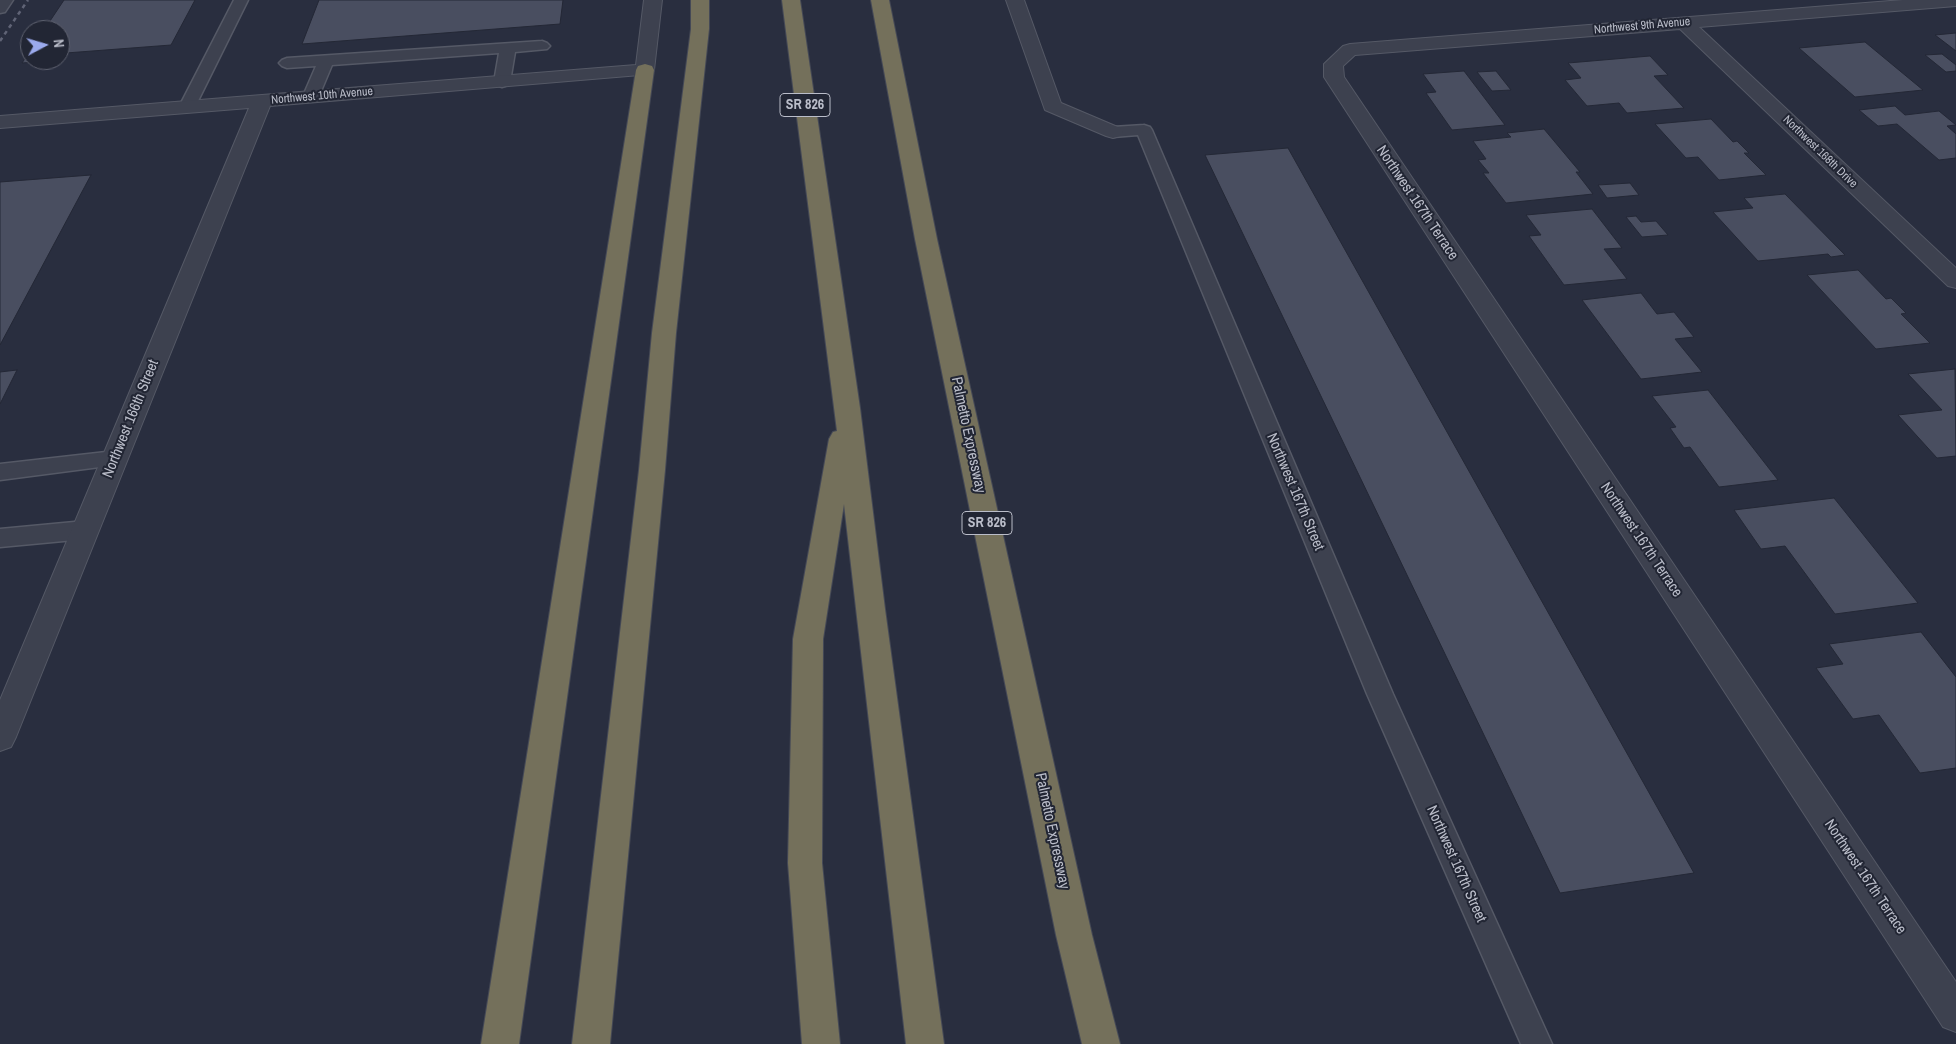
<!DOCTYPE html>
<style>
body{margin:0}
#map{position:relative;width:1956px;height:1044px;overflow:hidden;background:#292e3f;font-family:"Archivo Narrow",sans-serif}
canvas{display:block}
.north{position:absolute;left:20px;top:20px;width:50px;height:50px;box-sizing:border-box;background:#222634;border:1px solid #5f6270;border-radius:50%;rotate:84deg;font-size:14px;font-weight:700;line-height:20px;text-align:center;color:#babdc9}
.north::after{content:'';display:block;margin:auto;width:18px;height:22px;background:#9baaed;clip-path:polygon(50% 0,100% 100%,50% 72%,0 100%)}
</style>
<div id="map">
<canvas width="1956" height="1044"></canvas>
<div class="north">N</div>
</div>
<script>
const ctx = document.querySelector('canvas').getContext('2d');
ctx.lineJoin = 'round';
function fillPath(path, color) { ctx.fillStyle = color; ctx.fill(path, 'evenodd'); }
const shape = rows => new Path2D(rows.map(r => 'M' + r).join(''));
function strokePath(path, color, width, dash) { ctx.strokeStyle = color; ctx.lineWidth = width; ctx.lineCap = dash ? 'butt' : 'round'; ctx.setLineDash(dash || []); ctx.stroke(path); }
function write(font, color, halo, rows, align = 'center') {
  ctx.font = font + ' "Archivo Narrow",sans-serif'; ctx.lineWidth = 4; ctx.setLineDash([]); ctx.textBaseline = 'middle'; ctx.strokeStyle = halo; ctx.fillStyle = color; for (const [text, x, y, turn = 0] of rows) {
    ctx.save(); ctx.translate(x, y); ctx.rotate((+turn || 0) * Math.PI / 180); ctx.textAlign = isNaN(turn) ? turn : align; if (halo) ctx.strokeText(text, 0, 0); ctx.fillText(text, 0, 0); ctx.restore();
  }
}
const building = shape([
 [64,0,195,0,171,45,66,53,60,60,60,30,44,30,64,0],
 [319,0,563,0,560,24,302,44,319,0],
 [1956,33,1956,51,1935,35,1956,33],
 [1865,42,1923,90,1855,97,1799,48,1865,42],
 [30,51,30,60,60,60,22,63,30,51],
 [1942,54,1956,65,1956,71,1946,72,1925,55,1942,54],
 [1650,56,1668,75,1654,76,1684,108,1627,113,1619,103,1587,106,1565,80,1581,78,1568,63,1650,56],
 [1464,71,1505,125,1452,130,1426,93,1436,92,1423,74,1464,71],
 [1496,71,1511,90,1492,91,1477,72,1496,71],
 [1895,106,1905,115,1939,111,1956,125,1947,126,1956,134,1956,158,1939,160,1897,124,1878,126,1859,110,1895,106],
 [1711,119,1733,142,1737,141,1749,153,1744,153,1766,175,1719,180,1698,157,1686,158,1655,124,1711,119],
 [1544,129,1580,172,1576,172,1593,194,1506,203,1483,173,1489,173,1478,160,1486,159,1473,141,1511,137,1507,133,1544,129],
 [1288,148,1694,873,1560,893,1205,155,1288,148],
 [91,175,0,345,0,182,91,175],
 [1630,183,1639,195,1607,198,1598,185,1630,183],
 [1785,194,1845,255,1831,257,1828,254,1758,261,1713,212,1753,208,1744,198,1785,194],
 [1592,209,1622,248,1604,249,1627,279,1564,285,1529,236,1541,235,1526,215,1592,209],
 [1636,216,1641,222,1656,221,1668,235,1642,237,1626,217,1636,216],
 [1858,270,1886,299,1891,298,1906,313,1901,314,1930,343,1876,349,1807,275,1858,270],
 [1641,293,1657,314,1674,312,1694,337,1675,339,1702,372,1641,379,1582,300,1641,293],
 [1955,369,1956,456,1937,458,1898,415,1942,410,1908,374,1955,369],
 [17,370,0,404,0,372,17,370],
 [1708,390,1778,480,1719,487,1690,447,1684,448,1670,428,1676,427,1652,396,1708,390],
 [1834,498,1918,603,1835,614,1785,546,1761,549,1734,510,1834,498],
 [1921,632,1956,677,1956,768,1920,773,1879,715,1853,719,1816,668,1843,664,1829,644,1921,632]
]);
const lane = shape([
 [0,0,13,0,5,12,0,13,0,0],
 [234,0,248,0,195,107,193,110,181,110,179,107,234,0],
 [542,41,547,43,550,46,547,49,515,52,510,82,508,85,502,87,496,85,494,82,499,53,332,65,319,96,317,99,311,101,305,99,303,96,316,66,287,68,282,66,279,63,282,60,287,58,542,41],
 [1144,125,1150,127,1152,130,1393,694,1552,1044,1521,1044,1367,694,1138,135,1113,137,1107,135,1105,132,1107,129,1113,127,1144,125],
 [115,451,123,454,126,459,123,464,0,480,0,464,115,451],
 [85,521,93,524,96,530,93,536,85,539,0,547,0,529,85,521]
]);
const street = shape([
 [644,0,662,0,654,70,652,74,270,106,16,737,11,747,0,751,0,700,249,108,0,128,0,116,636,65,644,0],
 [1006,0,1024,0,1061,103,1120,128,1123,132,1120,136,1113,138,1106,136,1045,110,1006,0],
 [1903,0,1956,0,1956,6,1699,27,1956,268,1956,288,1948,286,1680,29,1355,55,1343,66,1344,77,1956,982,1956,1032,1943,1027,1324,77,1324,64,1343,46,1350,44,1903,0]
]);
const highway = shape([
 [691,0,709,0,709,29,676,333,665,470,610,1044,572,1044,639,470,652,333,691,29,691,0],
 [782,0,800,0,860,408,885,609,944,1044,906,1044,844,504,823,639,822,863,840,1044,802,1044,788,863,793,639,829,439,833,432,837,431,782,0],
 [871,0,889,0,937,239,1092,935,1120,1044,1082,1044,1056,935,915,239,871,0],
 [645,64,652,66,654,70,519,1044,481,1044,636,70,638,66,645,64]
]);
const rail = shape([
 [0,41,28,0]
]);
const farStreetnames = [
 ["Northwest 9th Avenue",1642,26,-5],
 ["Northwest 10th Avenue",322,96,-5],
 ["Northwest 168th Drive",1820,152,44]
];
const shields = [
 [805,105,50],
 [987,523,50]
];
const shieldNames = [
 ["SR 826",805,105],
 ["SR 826",987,523]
];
const streetNames = [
 ["Northwest 167th Terrace",1417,203,56],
 ["Northwest 166th Street",131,419,-68],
 ["Palmetto Expressway",968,435,78],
 ["Northwest 167th Street",1295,492,67],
 ["Northwest 167th Terrace",1641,540,56],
 ["Palmetto Expressway",1052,831,78],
 ["Northwest 167th Street",1456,864,66],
 ["Northwest 167th Terrace",1865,877,56]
];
fillPath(building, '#494e60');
strokePath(building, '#242836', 1);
strokePath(lane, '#555966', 3);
strokePath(street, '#555966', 2);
strokePath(highway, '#454956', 2);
fillPath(lane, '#3d414f');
fillPath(street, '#3d414f');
fillPath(highway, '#74705b');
strokePath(rail, '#606476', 2.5, [4, 4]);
write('12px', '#babdc9', '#222634', farStreetnames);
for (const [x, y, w] of shields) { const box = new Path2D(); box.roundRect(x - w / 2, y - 11.5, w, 23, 4); ctx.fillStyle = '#222634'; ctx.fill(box); strokePath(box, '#babdc9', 1); }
write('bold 14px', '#babdc9', null, shieldNames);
write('15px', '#babdc9', '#222634', streetNames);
</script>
